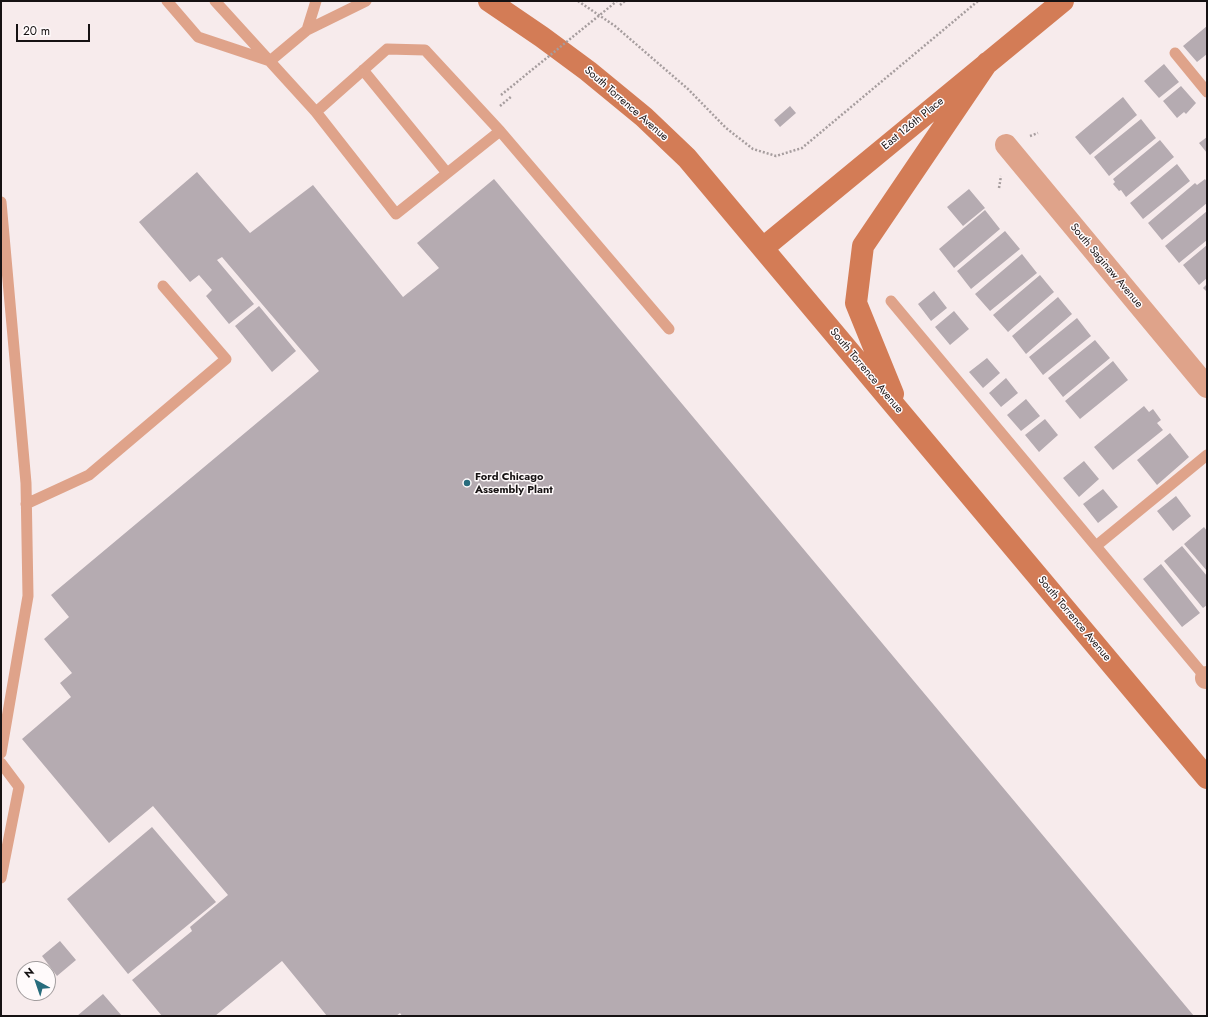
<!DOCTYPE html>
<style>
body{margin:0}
#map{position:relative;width:1208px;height:1017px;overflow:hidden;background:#f7ebec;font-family:Jost,sans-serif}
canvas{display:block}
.frame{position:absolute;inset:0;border:2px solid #161213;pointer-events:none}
.north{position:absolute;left:16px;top:961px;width:40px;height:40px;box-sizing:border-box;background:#fffafb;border:1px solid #a29d9e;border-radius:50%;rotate:320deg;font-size:11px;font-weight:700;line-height:16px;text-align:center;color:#161213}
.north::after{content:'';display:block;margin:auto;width:14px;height:18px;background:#286c7d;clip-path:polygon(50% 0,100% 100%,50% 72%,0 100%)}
.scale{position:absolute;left:16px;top:24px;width:74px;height:18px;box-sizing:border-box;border:2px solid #161213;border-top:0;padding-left:5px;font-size:12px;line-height:14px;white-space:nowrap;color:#161213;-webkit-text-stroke:3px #fffafb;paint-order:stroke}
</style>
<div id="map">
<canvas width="1208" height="1017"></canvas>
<div class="frame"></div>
<div class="north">N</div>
<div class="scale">20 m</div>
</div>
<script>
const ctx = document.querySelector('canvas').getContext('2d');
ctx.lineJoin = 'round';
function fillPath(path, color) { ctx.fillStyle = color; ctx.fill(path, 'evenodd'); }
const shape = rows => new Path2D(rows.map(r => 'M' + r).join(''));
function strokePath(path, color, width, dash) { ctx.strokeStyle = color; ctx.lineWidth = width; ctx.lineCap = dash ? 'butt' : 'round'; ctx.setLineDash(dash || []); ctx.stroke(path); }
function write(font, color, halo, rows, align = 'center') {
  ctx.font = font + ' Jost,sans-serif'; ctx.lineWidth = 3; ctx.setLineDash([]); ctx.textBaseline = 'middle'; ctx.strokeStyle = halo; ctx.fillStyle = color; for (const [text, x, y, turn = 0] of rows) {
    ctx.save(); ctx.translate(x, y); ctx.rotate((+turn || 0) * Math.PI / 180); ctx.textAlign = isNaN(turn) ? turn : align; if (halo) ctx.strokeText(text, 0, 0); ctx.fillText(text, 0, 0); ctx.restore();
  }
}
const building = shape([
 [1207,26,1207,54,1197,62,1183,46],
 [1164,64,1179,82,1159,98,1144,81],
 [1181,86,1196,103,1186,114,1184,112,1177,118,1163,101],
 [1123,97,1137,115,1090,155,1075,137],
 [790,106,796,113,780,127,774,120],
 [1141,119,1156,138,1109,176,1094,157],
 [1207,137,1207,153,1199,143],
 [1160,140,1174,157,1126,197,1121,190,1119,191,1113,184,1115,182,1113,179],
 [1177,164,1190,181,1143,219,1130,203],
 [197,172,250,233,313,185,403,297,439,268,417,243,494,179,1194,1016,402,1016,400,1013,396,1016,327,1016,282,961,215,1016,162,1016,132,980,192,931,190,927,228,895,153,806,109,843,22,739,71,697,60,683,72,673,44,639,69,617,51,595,319,371,222,257,217,260,254,304,229,324,206,296,212,290,199,275,190,282,139,222],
 [1205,179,1207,182,1207,203,1162,240,1148,223,1195,183,1197,185],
 [969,189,985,208,963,226,947,207],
 [985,210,1000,229,954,268,939,249],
 [1207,211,1207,240,1179,263,1165,246],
 [1005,231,1020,249,971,289,957,271],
 [1207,245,1207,278,1199,285,1183,265],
 [1022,254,1037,273,990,311,975,294],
 [1040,275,1054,292,1008,332,993,315],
 [1207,284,1207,292,1203,288],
 [934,291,947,308,931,321,918,304],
 [1058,297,1072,314,1026,354,1012,336],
 [259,306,296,351,272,372,235,326],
 [954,311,969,329,950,345,935,327],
 [1077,318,1091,336,1043,375,1029,357],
 [1095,340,1110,358,1063,397,1048,378],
 [987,358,1000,373,983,388,969,372],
 [1113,361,1128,380,1080,419,1065,401],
 [1006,378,1018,393,1001,407,989,393],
 [1026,399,1040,416,1021,431,1007,415],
 [1144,406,1149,412,1153,409,1161,420,1157,423,1163,430,1113,470,1094,447],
 [1045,419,1058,435,1039,452,1025,435],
 [1170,433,1189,457,1157,485,1137,460],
 [1084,461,1099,479,1079,497,1063,478],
 [1103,489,1118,507,1098,523,1083,504],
 [1176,496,1191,516,1173,531,1157,511],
 [1204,527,1207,531,1207,571,1184,544],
 [1182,546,1207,576,1207,605,1203,608,1164,561],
 [1161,564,1200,613,1182,627,1143,579],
 [152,827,216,902,128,974,67,899],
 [60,941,76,960,57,976,42,956],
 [103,994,122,1016,77,1016]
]);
const path = shape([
 [578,1,615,26,688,89,726,128,753,149,776,156,802,148,978,1],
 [620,5,625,1],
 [500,106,512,96],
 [1030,136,1038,133],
 [999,188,1001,176]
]);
const lane = shape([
 [167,1,198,37,270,61],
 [215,1,316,112,396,214,500,131,425,50,387,49,316,112],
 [307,30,316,1],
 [1175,53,1207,92],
 [270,61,307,30,366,1],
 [363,70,447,173],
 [500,131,669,329],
 [1,202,26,483,28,596,1,753],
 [891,301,1206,678],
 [26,504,89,475,226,359,163,286],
 [1096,546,1207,455],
 [1,763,19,787,1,878]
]);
const street = shape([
 [1006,145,1207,387],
 [1206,678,1207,677]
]);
const secondary = shape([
 [489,1,542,37,588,71,644,117,687,158,1207,778],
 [763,248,1063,1],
 [893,394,856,303,863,246,987,63]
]);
const pathBridge = shape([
 [501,95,617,1]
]);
const markers = [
 [467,483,4,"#286c7d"]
];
const streetNames = [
 ["South Torrence Avenue",626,104,41],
 ["East 126th Place",913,124,-39],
 ["South Saginaw Avenue",1106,266,50],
 ["South Torrence Avenue",866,371,50],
 ["South Torrence Avenue",1074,619,50]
];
const poiNames = [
 ["Ford Chicago",475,477],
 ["Assembly Plant",475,490]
];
fillPath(building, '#b5abb1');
strokePath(path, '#a69d9e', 2.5, [2, 2]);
strokePath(lane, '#dfa38a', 11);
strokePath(street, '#dfa38a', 22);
strokePath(secondary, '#d37c56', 22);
strokePath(pathBridge, '#a69d9e', 2.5, [2, 2]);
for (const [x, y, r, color] of markers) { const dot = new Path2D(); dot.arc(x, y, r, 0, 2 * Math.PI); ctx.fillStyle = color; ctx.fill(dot); strokePath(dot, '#fffafb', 1.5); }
write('11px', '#161213', '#fffafb', streetNames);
write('bold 11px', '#161213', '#fffafb', poiNames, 'left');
</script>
